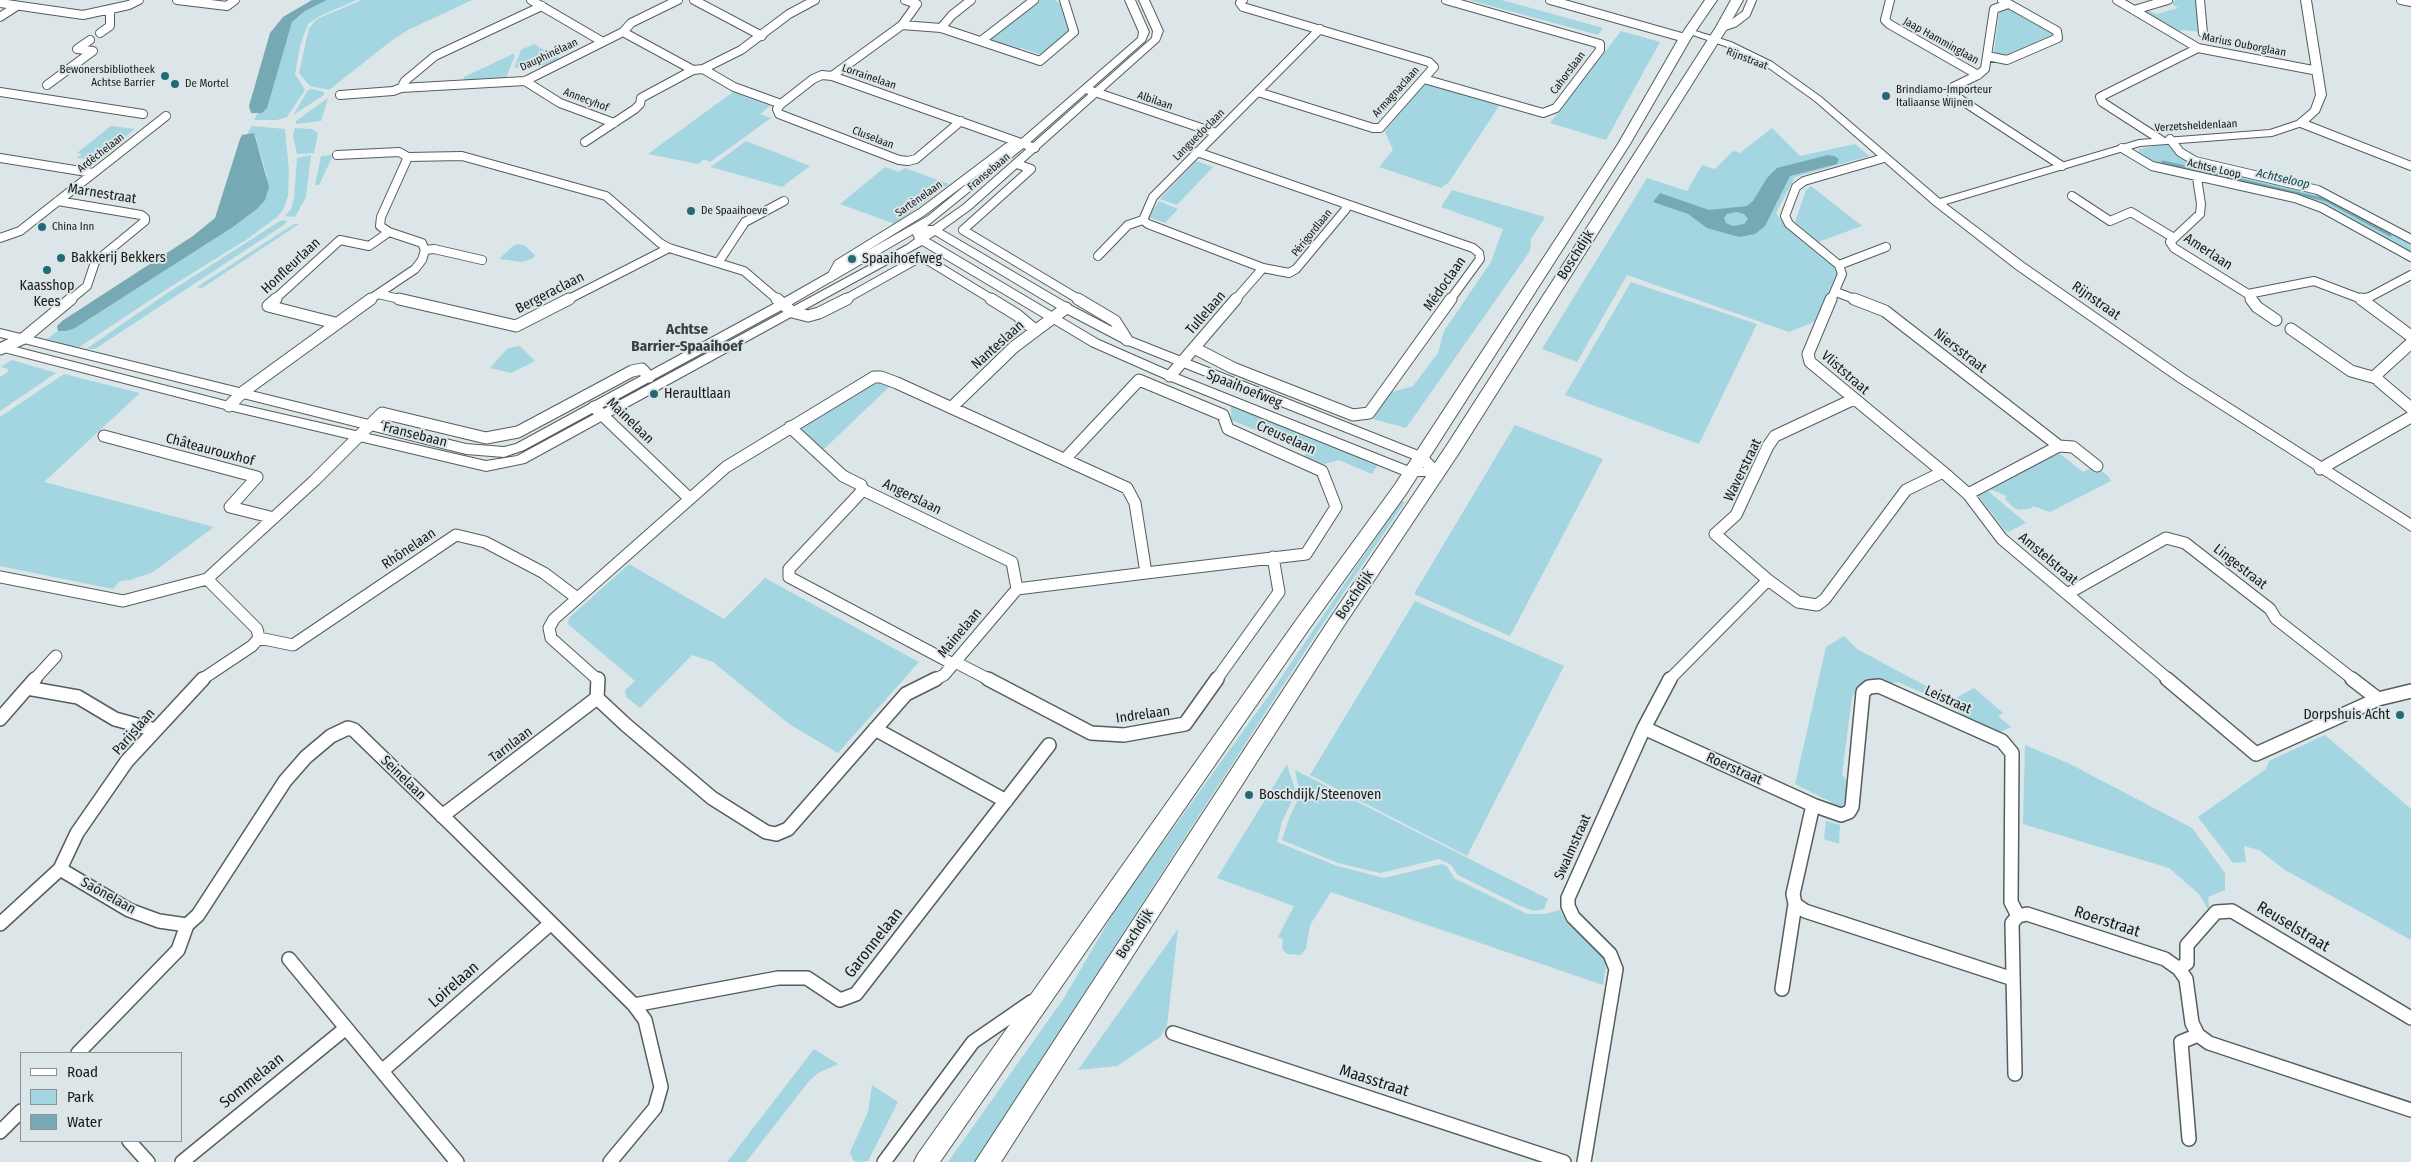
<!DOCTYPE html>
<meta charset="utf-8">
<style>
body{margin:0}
#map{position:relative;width:2411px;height:1162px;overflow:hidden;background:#dce5e7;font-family:"Fira Sans Condensed",sans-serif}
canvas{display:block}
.legend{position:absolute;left:20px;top:1052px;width:162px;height:90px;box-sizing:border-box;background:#dce5e7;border:1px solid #8d9395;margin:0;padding:6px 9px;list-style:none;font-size:15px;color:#161919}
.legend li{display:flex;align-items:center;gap:10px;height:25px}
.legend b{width:25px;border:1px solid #8d9395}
</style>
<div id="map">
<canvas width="2411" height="1162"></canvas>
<ul class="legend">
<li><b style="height:6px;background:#fff"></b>Road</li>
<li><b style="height:14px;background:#a3d6e0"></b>Park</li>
<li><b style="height:14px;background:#76a9b3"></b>Water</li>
</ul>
</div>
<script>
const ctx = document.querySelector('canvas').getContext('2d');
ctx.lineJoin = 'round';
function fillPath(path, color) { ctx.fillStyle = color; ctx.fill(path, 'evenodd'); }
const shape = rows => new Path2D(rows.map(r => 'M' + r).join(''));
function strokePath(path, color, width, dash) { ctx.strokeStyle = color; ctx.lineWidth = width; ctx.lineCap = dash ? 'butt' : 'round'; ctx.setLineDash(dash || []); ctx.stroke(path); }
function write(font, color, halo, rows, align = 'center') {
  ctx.font = font + ' "Fira Sans Condensed",sans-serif'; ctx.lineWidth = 4; ctx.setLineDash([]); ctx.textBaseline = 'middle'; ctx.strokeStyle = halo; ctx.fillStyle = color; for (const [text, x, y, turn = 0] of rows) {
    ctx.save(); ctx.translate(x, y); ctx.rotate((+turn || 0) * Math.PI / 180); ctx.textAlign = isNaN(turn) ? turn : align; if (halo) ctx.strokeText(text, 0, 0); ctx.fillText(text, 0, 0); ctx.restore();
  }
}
const green = shape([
 [327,0,357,0,320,16,308,24,300,46,295,74,305,90,287,117,277,120,254,120,258,113,262,113,292,22,305,11],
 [362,0,472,0,408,30,391,41,329,90,310,86,299,73,309,28,317,19],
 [1039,0,1055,0,1062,6,1071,31,1042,55,1021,48,1017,50,989,40],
 [1469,0,1502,0,1603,28,1598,35],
 [2176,0,2197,0,2199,32,2184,30,2175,32,2146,14,2144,10,2147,9,2156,14,2178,8,2170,2],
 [2008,8,2014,9,2050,30,2054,35,2053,38,2006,58,1996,55,1994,52,1999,14,2000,11],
 [1621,31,1660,42,1606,140,1550,123],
 [534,44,560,59,542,68,539,66,514,68,521,50],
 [513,54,515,55,506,78,463,81,464,77],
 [1428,84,1484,101,1485,99,1501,103,1449,182,1441,188,1379,167,1393,150,1385,132,1387,128,1424,85],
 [312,89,324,92,324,95,293,115,308,90],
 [733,92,770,106,760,114,771,118,710,162,704,159,698,164,648,154],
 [328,98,321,121,296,124,296,121],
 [111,126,135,129,96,160,77,158,82,154,77,153],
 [252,126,285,129,289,171,288,196,283,210,278,216,249,238,167,289,78,348,45,340,58,331,75,328,233,227,257,209,267,176,255,135,247,134],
 [295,128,312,129,318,133,314,153,297,154,293,135],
 [1772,128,1800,156,1855,144,1869,156,1795,177,1776,213,1784,224,1835,266,1838,272,1814,322,1789,332,1627,275,1577,362,1542,349,1647,178,1687,191,1702,165,1715,169,1733,151,1740,153],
 [746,141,810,166,782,187,711,167],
 [2166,144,2172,146,2177,153,2318,193,2411,241,2411,253,2324,206,2164,165,2150,160,2138,151,2139,149],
 [311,155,306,197,295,217,285,216,291,209,294,199,297,158],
 [333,155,319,185,315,185,321,156],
 [1196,161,1213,167,1177,205,1160,199],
 [885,167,899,172,905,168,949,184,895,224,840,204],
 [1811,186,1862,226,1818,242,1795,222,1806,190],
 [1452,190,1545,217,1531,239,1530,251,1406,428,1373,419,1389,393,1413,386,1438,353,1444,331,1491,262,1503,229,1441,207],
 [1159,201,1178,209,1165,223,1148,217],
 [287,220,285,224,95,349,86,349,166,294,280,221],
 [294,224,299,224,202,288,197,287],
 [518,244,525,246,535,255,533,258,522,262,499,259,513,246],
 [1631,282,1757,324,1699,444,1565,395],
 [520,346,535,361,511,373,490,368,508,348],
 [12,360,56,373,0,411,0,377,8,372,8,369,1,367],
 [64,374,140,393,44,482,214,527,153,572,130,580,120,581,113,589,0,566,0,417],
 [880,383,889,387,823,450,803,432,802,426,871,385],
 [1231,404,1378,464,1372,474,1339,460,1324,464,1304,457,1307,450,1231,420],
 [1515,425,1603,459,1510,636,1414,594],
 [2059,453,2083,472,2095,466,2108,476,2111,481,2050,512,2033,506,2032,508,2020,510,2014,508,2005,499,2006,496,1990,489],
 [1988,491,2026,523,2008,532,2004,529,1978,495],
 [1401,501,1405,502,1320,628,975,1162,948,1162,1064,998,1118,905,1272,691],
 [629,564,724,619,765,578,919,662,838,753,789,724,713,662,692,655,640,708,626,697,625,690,635,681,568,624,569,618],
 [1415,601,1564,666,1467,856,1310,775],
 [1844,636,1857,649,1952,700,1974,688,2003,713,1998,716,2011,727,1999,733,1964,719,1954,707,1898,682,1889,684,1873,679,1863,683,1852,697,1842,775,1848,782,1846,803,1840,807,1834,807,1831,802,1795,784,1826,647],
 [2325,735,2411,809,2411,940,2285,870,2259,850,2244,846,2246,862,2233,863,2198,817,2266,769,2269,761],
 [2025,745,2068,763,2192,828,2225,873,2225,890,2208,897,2210,913,2199,894,2169,868,2023,824],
 [1287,764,1296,793,1282,821,1277,842,1337,866,1384,878,1442,864,1447,866,1454,878,1527,914,1545,914,1560,910,1566,922,1603,957,1606,964,1603,985,1331,892,1310,925,1306,949,1301,955,1287,954,1282,949,1283,939,1278,937,1294,906,1217,878],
 [1295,770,1548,899,1544,909,1533,911,1518,905,1458,875,1450,864,1439,859,1380,873,1338,863,1282,840,1289,818,1300,795],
 [1826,821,1840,825,1839,844,1824,839],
 [1178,929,1167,1026,1160,1037,1117,1066,1078,1070],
 [814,1049,838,1064,818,1073,809,1081,746,1162,727,1162],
 [872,1085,898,1102,868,1161,857,1162,853,1160,850,1152,868,1112]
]);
const water = shape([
 [312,0,327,0,305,11,292,22,267,108,262,113,251,113,249,106,270,33,283,17],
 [254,133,269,187,265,200,257,209,233,227,75,328,66,331,58,331,57,326,62,321,193,236,215,218,240,139,242,135],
 [1828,155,1834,156,1839,159,1837,164,1790,176,1765,226,1755,234,1739,237,1707,228,1688,214,1653,202,1660,193,1709,210,1747,206,1753,201,1767,178,1777,168],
 [1736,212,1744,214,1748,219,1744,224,1733,226,1726,223,1724,218,1727,214]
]);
const stream = shape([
 [2163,162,2326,200,2390,235]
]);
const minorFar2 = shape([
 [177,0,227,6,235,0],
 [694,0,762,36],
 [1243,0,1240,3,1243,7,1429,62,1434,67,1380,128,1373,128,1258,92],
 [1550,0,1685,38],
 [1890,0,1885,20,1889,24,1978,75],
 [2117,0,2198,48,2318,71],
 [2200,0,2203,33],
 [2401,0,2411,2],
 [0,3,83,15,129,5,139,0],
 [2008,4,1994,9,1985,69,1978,75,1951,88,1952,94,2062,166],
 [2134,10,2168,0],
 [0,17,17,6],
 [902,25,941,28,1040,61,1074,32,1064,0],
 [1722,27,1734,23,1746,14,1752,0],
 [941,28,952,15,971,0],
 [623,32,693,70,703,69,734,87,781,104,813,79,822,75,832,76,1035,148],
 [100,33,110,26,110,10],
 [981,41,1034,0],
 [603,42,623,32,631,23,678,0],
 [1987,56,2007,60,2058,38,2057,31,2002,0],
 [703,69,741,50,789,14,815,0],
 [832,76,902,25,917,4,905,0],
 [1424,79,1543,113,1556,108,1600,50,1600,44,1446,0],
 [525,81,560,103,614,123],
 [47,85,93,51,77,49,90,40],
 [401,88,405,81,435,56,542,6],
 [1086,89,1216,133],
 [0,92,143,114],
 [340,95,393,91,401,88,525,81,603,42,531,0],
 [781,104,777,109,779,114,899,160,908,161,916,159,961,121],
 [2301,123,2411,166],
 [2170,139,2180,152,2195,161,2318,190,2411,239],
 [2161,140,2102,102,2100,97,2198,48],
 [585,142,635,109,640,104,641,98,693,70],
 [2122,148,2152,166,2295,198,2322,208,2411,257],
 [1197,152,1473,248,1479,253,1480,259,1450,300],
 [337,155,399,152,408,157,462,156,606,196,660,243,669,248,744,271,778,300],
 [0,158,93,173],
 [1017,164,1031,169,963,230,1080,300],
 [2197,178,2201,204,2200,214,2170,242,2174,248,2248,294,2314,281,2364,300],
 [2072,196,2110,221,2131,212,2174,238],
 [58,201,141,215,145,218,145,221,95,262,87,286,70,300],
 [1143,220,1148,224,1263,268,1289,273,1296,269,1346,209,1345,204],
 [0,238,20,231,166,116],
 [425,250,434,249,482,260],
 [1098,256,1128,225,1143,220,1153,197,1320,29],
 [718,263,745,222,784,201],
 [1839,265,1886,247],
 [831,277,838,264,922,212,1008,147,1022,144],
 [1836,292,1857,300],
 [378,294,404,300],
 [2248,294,2252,300],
 [274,300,340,240,369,246,389,232],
 [369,300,415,269,422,260,425,250,422,243,389,232,380,226,381,217,408,157],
 [567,300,669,248],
 [844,300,919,258,929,261,993,300],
 [1235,300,1263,268],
 [1831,300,1842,274,1839,265,1789,224,1785,216,1796,187,1804,181,1884,158],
 [2364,300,2411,275]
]);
const minorFar1 = shape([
 [276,299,268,306,335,323],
 [399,299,516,326,569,299],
 [777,299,792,312,808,316,819,313,847,299],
 [991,299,1017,315,1035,330],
 [1078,299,1115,321,1127,340],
 [1831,299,1808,354,1810,362,1943,472],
 [1854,299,1885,311,2059,446,1968,494],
 [2251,299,2257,307,2276,320],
 [2361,299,2411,336],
 [2364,300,2366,299],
 [2291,329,2351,371,2376,378],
 [2411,343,2376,375,2379,381,2411,408],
 [1194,348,1233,368,1353,415,1369,413,1451,299],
 [0,349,24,338,71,299],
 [1170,376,1236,299],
 [1854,399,1775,436,1768,446,1736,515,1715,534,1768,580,1798,602,1817,605,1825,599,1906,490,1943,472,1968,494,2002,539,2169,680],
 [229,406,243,392,371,299],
 [594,407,690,499],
 [952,407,1014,347,1066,308],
 [790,427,843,476,861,485,863,490,1012,562,1017,589],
 [104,436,257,477,230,507,274,518],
 [2059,446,2073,447,2097,466],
 [1065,459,1139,380,1223,415,1228,429,1322,471,1336,507,1306,554,1146,573],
 [2320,469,2411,417],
 [863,490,789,569,789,577,953,664],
 [0,577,123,601,207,579],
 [2067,594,2166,538,2185,543,2270,609,2276,619,2354,680],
 [259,638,293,645,456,535,485,542,544,573,577,598],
 [955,662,990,680],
 [34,680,56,656],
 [201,680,252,646,259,638,257,629,207,579,315,480,382,413,486,438,518,432,632,371,642,369,649,377],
 [598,680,551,638,549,628,554,619,726,467,874,377,881,377,897,383,1127,488,1135,503,1146,573,1017,589,944,675,934,680],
 [1216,680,1279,592,1273,557],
 [1669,680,1768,580]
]);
const minor = shape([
 [35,679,27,688,78,697,115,719,155,730],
 [598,679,597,698,626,725,712,798,766,832,776,834,788,829,906,694,936,679],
 [988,679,1091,733,1124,735,1185,724,1217,679],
 [2167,679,2256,754,2378,699,2411,691],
 [2352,679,2378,699],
 [0,719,27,688],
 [1644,728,1813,805,1793,894,1795,904,1805,911,2013,979],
 [875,729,1006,801],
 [1813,805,1841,815,1849,812,1852,807,1863,692,1869,687,1879,686,2002,741,2012,753,2011,902,2018,916],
 [442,816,597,698],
 [60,869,129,910,159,921,187,925],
 [0,924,60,869,77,833,127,761,203,679],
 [289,959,457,1162],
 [2179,969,2187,963,2187,945,2216,912,2232,911,2411,1018],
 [1782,989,1795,904],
 [634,1005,778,978,807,978,840,1000,856,994,1049,745],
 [1173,1033,1564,1162],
 [78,1053,178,950,187,925,198,915,285,781,306,757,331,736,348,728,354,730,456,829,634,1005,645,1020,661,1087,655,1108,610,1162],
 [382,1071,550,924],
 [2015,1074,2012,923,2018,916,2027,914,2165,959,2179,969,2186,979,2192,1023,2198,1035,2209,1043,2411,1110],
 [0,1132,21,1111],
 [2189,1139,2181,1042,2198,1035],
 [129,1141,148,1162],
 [182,1162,346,1028],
 [884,1162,973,1042,1031,1002],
 [1584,1162,1616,969,1610,954,1573,917,1568,906,1568,898,1644,728,1670,679]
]);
const tertiary = shape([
 [1125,0,1135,0,1149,32,1145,41,1027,145,927,226,933,226,963,205,1152,38,1153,31,1139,0,1149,0,1163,31,1159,41,971,209,942,230,1070,305,1131,337,1426,454,1441,470,1442,473,1441,476,1406,476,1166,379,1091,346,922,245,525,463,486,471,229,410,0,351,0,343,229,402,486,461,517,456,907,245,915,239,913,234,787,307,524,450,504,457,466,454,0,337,0,329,466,444,504,447,516,444,779,301,928,216,1019,141,1138,38,1139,32,1125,0],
 [935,235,1062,311,1123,343,1416,460,1424,468,1412,468,1174,373,1099,340,929,239,935,235],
 [2301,0,2311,0,2326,95,2319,112,2305,125,2272,136,2140,146,1946,204,2024,263,2185,375,2411,519,2411,531,2177,381,2016,269,1934,205,1815,101,1766,66,1725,46,1684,32,1689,29,1731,42,1772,62,1821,97,1940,199,2139,140,2270,130,2297,121,2311,109,2316,95,2301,0]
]);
const primary = shape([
 [1705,0,1717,0,1691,38,1630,144,1406,494,1309,629,940,1162,914,1162,918,1154,1297,619,1394,486,1618,144,1679,38,1705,0],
 [1731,0,1743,0,1728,27,1459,453,1341,630,1001,1162,975,1162,1329,620,1447,445,1716,27,1731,0]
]);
const markers = [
 [165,76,5,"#216a76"],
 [175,84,5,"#216a76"],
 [1886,96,5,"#216a76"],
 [691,211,5,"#216a76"],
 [42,227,5,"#216a76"],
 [61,258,5,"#216a76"],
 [852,259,5,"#216a76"],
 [47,270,5,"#216a76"],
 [654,394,5,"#216a76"],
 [2400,715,5,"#216a76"],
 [1249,795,5,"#216a76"]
];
const farStreetnames = [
 ["Jaap Hamminglaan",1941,41,29],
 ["Marius Ouborglaan",2244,45,11],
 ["Dauphinélaan",549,55,-25],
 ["Rijnstraat",1747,59,21],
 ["Cahorslaan",1568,73,-53],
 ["Lorrainelaan",869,77,19],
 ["Armagnaclaan",1396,92,-48],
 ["Annecyhof",586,100,21],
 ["Albilaan",1155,101,19],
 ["Verzetsheldenlaan",2196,126,-3],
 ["Languedoclaan",1199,135,-45],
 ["Cluselaan",873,138,21],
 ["Ardèchelaan",101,153,-38],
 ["Achtse Loop",2214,169,13],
 ["Fransebaan",989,172,-40],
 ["Sartènelaan",919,199,-35],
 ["Périgordlaan",1312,233,-51]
];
const farPoinames = [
 ["Bewonersbibliotheek",155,70,"right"],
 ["Achtse Barrier",155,83,"right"],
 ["De Mortel",185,84],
 ["Brindiamo-Importeur",1896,90],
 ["Italiaanse Wijnen",1896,103],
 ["De Spaaihoeve",701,211],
 ["China Inn",52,227]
];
const farWaternames = [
 ["Achtseloop",2283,179,13]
];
const streetNames = [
 ["Marnestraat",102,194,9],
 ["Amerlaan",2208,252,33],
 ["Boschdijk",1576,255,-58],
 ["Honfleurlaan",291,266,-43],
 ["Médoclaan",1445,284,-55],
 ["Bergeraclaan",550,293,-27],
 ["Rijnstraat",2096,301,35],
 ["Tullelaan",1206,313,-49],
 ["Nanteslaan",998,345,-42],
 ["Niersstraat",1960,351,38],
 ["Vliststraat",1845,373,41],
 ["Spaaihoefweg",1244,389,22],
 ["Mainelaan",630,421,44],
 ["Fransebaan",415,435,14],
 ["Creuselaan",1286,438,24],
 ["Châteaurouxhof",210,450,15],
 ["Waverstraat",1743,470,-64],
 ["Angerslaan",912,497,26],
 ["Rhônelaan",409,549,-34],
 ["Amstelstraat",2048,559,40],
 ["Lingestraat",2240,567,38],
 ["Boschdijk",1355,595,-56],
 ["Mainelaan",960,633,-50],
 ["Leistraat",1948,700,24],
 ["Indrelaan",1143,715,-8],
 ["Parijslaan",134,732,-49],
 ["Tarnlaan",511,745,-37],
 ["Roerstraat",1734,769,24],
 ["Seinelaan",403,778,44],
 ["Swalmstraat",1573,847,-66],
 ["Saônelaan",108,896,29],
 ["Boschdijk",1135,934,-57]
];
const poiNames = [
 ["Bakkerij Bekkers",71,258],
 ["Spaaihoefweg",862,259],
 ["Kaasshop",47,286,"center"],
 ["Kees",47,302,"center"],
 ["Heraultlaan",664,394],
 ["Dorpshuis Acht",2390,715,"right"],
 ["Boschdijk/Steenoven",1259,795]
];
const neighbourhoodNames = [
 ["Achtse",687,330],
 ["Barrier-Spaaihoef",687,347]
];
const nearStreetnames = [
 ["Roerstraat",2107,922,18],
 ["Reuselstraat",2293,927,31],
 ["Garonnelaan",874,943,-52],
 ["Loirelaan",454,985,-41],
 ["Sommelaan",252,1081,-39],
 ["Maasstraat",1374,1081,18]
];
fillPath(green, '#a3d6e0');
fillPath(water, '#76a9b3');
strokePath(stream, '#76a9b3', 3);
strokePath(minorFar2, '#555d5e', 10);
strokePath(minorFar1, '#555d5e', 13);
strokePath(minor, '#555d5e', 16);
strokePath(tertiary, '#555d5e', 2);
strokePath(primary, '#555d5e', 2);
strokePath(minorFar2, '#fff', 8);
strokePath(minorFar1, '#fff', 11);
strokePath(minor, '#fff', 13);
fillPath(tertiary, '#fff');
fillPath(primary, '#fff');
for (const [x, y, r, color] of markers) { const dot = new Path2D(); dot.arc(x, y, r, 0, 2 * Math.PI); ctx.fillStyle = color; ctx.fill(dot); strokePath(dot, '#dce5e7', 2); }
write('11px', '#161919', '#dce5e7', farStreetnames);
write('11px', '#161919', '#dce5e7', farPoinames, 'left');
write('italic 12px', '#15454c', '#dce5e7', farWaternames);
write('14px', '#161919', '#dce5e7', streetNames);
write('14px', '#161919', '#dce5e7', poiNames, 'left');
write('bold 15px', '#394042', '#dce5e7', neighbourhoodNames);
write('16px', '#161919', '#dce5e7', nearStreetnames);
</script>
